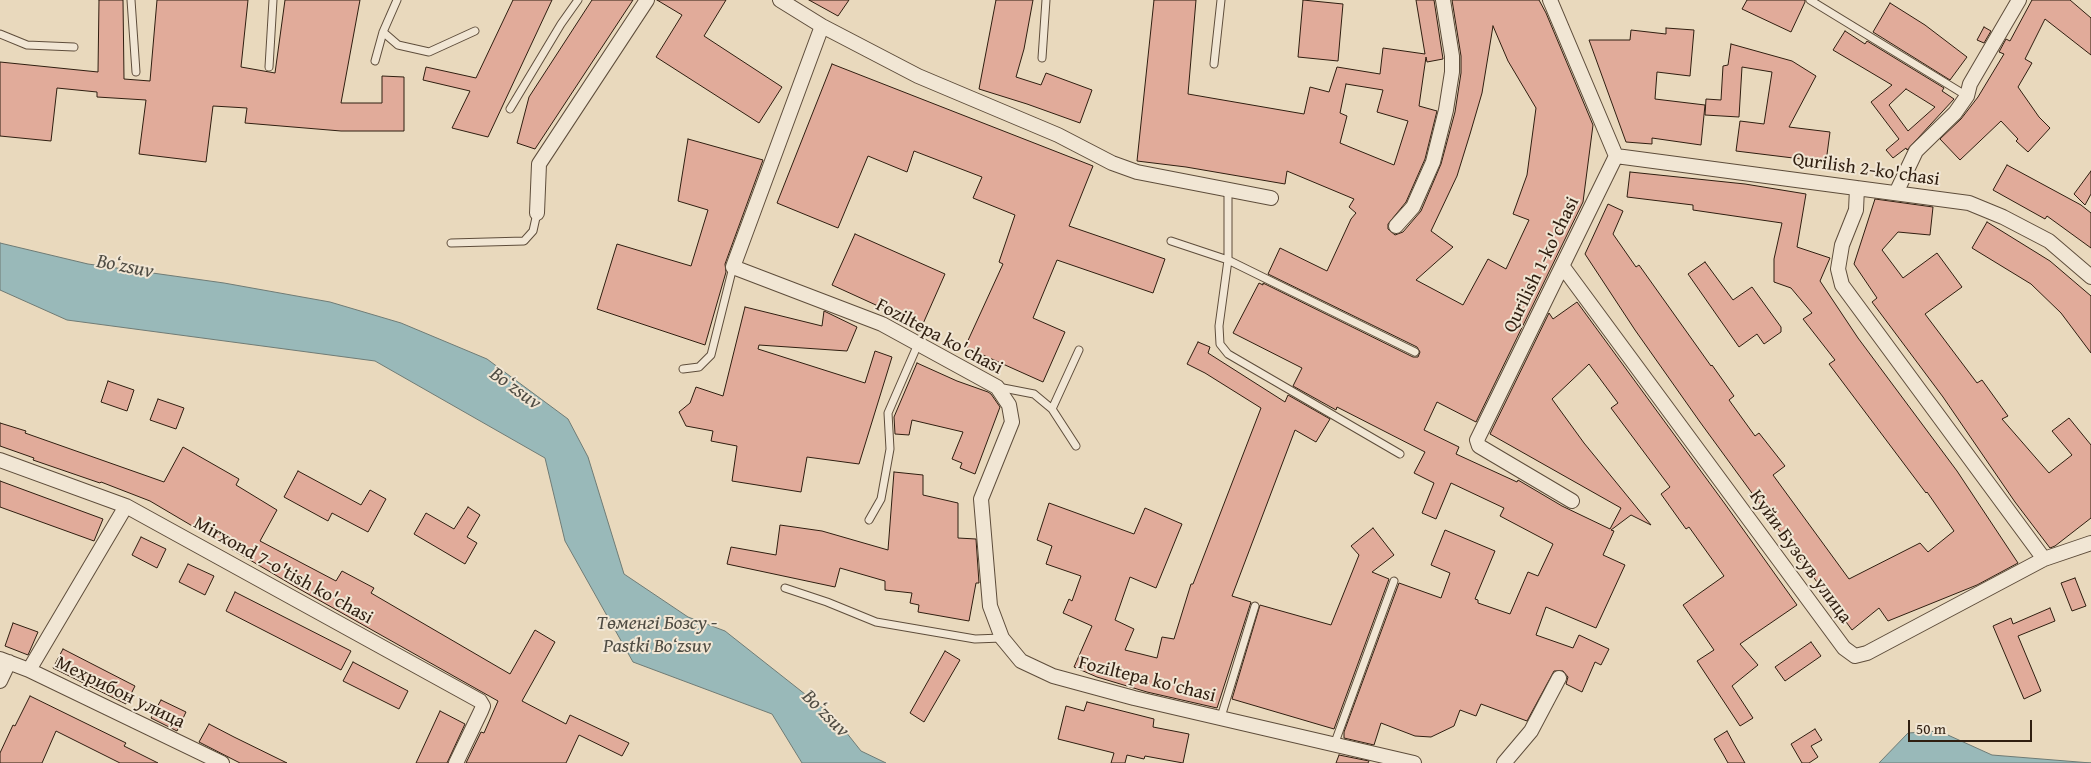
<!DOCTYPE html>
<meta charset="utf-8">
<style>
body{margin:0}
#map{position:relative;width:2091px;height:763px;overflow:hidden;background:#e9d9bd;font-family:"Gentium Book Plus",serif}
canvas{display:block}
.scale{position:absolute;left:1908px;top:720px;width:124px;height:22px;box-sizing:border-box;border:2px solid #2f1e10;border-top:0;padding-left:6px;font-size:15px;line-height:18px;white-space:nowrap;color:#2f1e10;-webkit-text-stroke:4px #f1e6d4;paint-order:stroke}
</style>
<div id="map">
<canvas width="2091" height="763"></canvas>
<div class="scale">50 m</div>
</div>
<script>
const ctx = document.querySelector('canvas').getContext('2d');
ctx.lineJoin = 'round';
function fillPath(path, color) { ctx.fillStyle = color; ctx.fill(path, 'evenodd'); }
const shape = rows => new Path2D(rows.map(r => 'M' + r).join(''));
function strokePath(path, color, width, dash) { ctx.strokeStyle = color; ctx.lineWidth = width; ctx.lineCap = dash ? 'butt' : 'round'; ctx.setLineDash(dash || []); ctx.stroke(path); }
function write(font, color, halo, rows, align = 'center') {
  ctx.font = font + ' "Gentium Book Plus",serif'; ctx.lineWidth = 4; ctx.setLineDash([]); ctx.textBaseline = 'middle'; ctx.strokeStyle = halo; ctx.fillStyle = color; for (const [text, x, y, turn = 0] of rows) {
    ctx.save(); ctx.translate(x, y); ctx.rotate((+turn || 0) * Math.PI / 180); ctx.textAlign = isNaN(turn) ? turn : align; if (halo) ctx.strokeText(text, 0, 0); ctx.fillText(text, 0, 0); ctx.restore();
  }
}
const water = shape([
 [0,243,88,264,224,283,330,302,401,323,487,359,568,419,588,457,624,574,688,617,725,631,834,717,861,751,886,763,802,763,772,714,633,662,565,541,545,458,375,361,67,320,0,290,0,243],
 [1939,731,1992,755,2091,763,1879,763,1908,733,1939,731]
]);
const building = shape([
 [99,0,123,0,124,79,150,81,157,0,248,0,241,67,275,73,285,0,360,0,341,103,382,103,382,76,404,77,404,131,341,131,245,123,247,108,213,106,206,162,139,154,146,100,97,97,97,92,57,88,51,141,0,136,0,62,98,72,99,0],
 [513,0,552,0,488,137,452,128,470,91,423,80,426,67,476,78,513,0],
 [592,0,633,0,535,149,517,143,529,97,592,0],
 [657,0,726,0,704,36,782,87,759,123,656,57,682,15,657,0],
 [809,0,849,0,838,16,809,0],
 [996,0,1033,0,1024,49,1016,77,1041,85,1046,73,1092,90,1080,123,1027,104,979,89,996,0],
 [1154,0,1196,0,1188,94,1304,114,1310,87,1329,92,1337,67,1380,74,1383,48,1425,54,1416,0,1434,0,1443,59,1427,62,1426,57,1419,106,1437,111,1425,159,1406,202,1388,224,1388,229,1395,235,1403,232,1421,211,1441,164,1455,112,1461,73,1461,56,1452,0,1539,0,1546,13,1593,125,1583,202,1476,422,1437,402,1424,430,1459,447,1456,454,1517,482,1518,480,1562,506,1610,529,1621,508,1490,434,1549,313,1553,319,1577,302,1725,504,1797,605,1740,644,1758,665,1732,686,1753,718,1740,726,1697,661,1714,650,1683,605,1724,576,1689,527,1686,529,1661,494,1670,487,1611,408,1618,403,1589,364,1552,399,1584,443,1651,525,1631,515,1611,530,1614,531,1603,555,1625,565,1596,628,1546,607,1536,635,1573,648,1579,635,1609,649,1601,665,1595,662,1582,692,1566,684,1568,677,1563,671,1554,671,1527,721,1481,704,1476,716,1460,710,1454,726,1431,737,1415,736,1381,723,1374,745,1344,738,1344,732,1399,583,1441,598,1450,573,1431,565,1445,530,1495,551,1475,599,1478,600,1478,603,1510,614,1528,572,1538,576,1553,544,1500,516,1504,508,1451,483,1436,519,1422,513,1434,483,1414,473,1425,452,1337,407,1336,410,1293,386,1302,368,1233,333,1259,283,1263,285,1263,283,1413,357,1418,357,1420,352,1417,347,1268,274,1280,248,1327,271,1351,219,1356,213,1349,207,1354,199,1287,171,1285,184,1186,167,1137,161,1154,0],
 [1493,26,1508,61,1536,108,1527,175,1513,214,1529,220,1506,269,1488,259,1463,305,1416,280,1453,247,1431,231,1457,176,1470,134,1482,93,1493,26],
 [1346,84,1383,90,1377,112,1408,121,1394,165,1340,143,1347,116,1340,113,1346,84],
 [1303,0,1343,4,1338,61,1298,57,1303,0],
 [1747,0,1805,0,1805,2,1791,32,1742,9,1747,0],
 [2032,0,2070,0,2091,18,2091,55,2045,19,2025,59,2032,63,2018,87,2039,117,2050,128,2028,152,2016,141,2018,139,2001,121,1960,160,1940,139,1961,119,1978,97,2004,54,1999,52,2006,39,2010,41,2032,0],
 [1890,3,1925,25,1967,57,1950,80,1873,32,1890,3],
 [1984,27,1991,31,1984,43,1977,40,1984,27],
 [1666,28,1694,30,1690,76,1657,72,1655,99,1705,105,1701,145,1652,138,1652,144,1626,142,1589,40,1630,40,1631,30,1666,34,1666,28],
 [1845,31,1865,44,1867,41,1944,88,1942,91,1954,99,1907,150,1906,148,1893,158,1886,150,1899,139,1871,102,1892,85,1833,50,1845,31],
 [1906,89,1935,107,1908,131,1889,105,1906,89],
 [1731,44,1792,61,1816,76,1789,127,1830,132,1826,162,1736,151,1740,121,1764,124,1772,72,1742,67,1739,117,1705,115,1706,99,1721,100,1723,66,1728,65,1731,44],
 [832,64,1093,166,1069,226,1165,259,1153,293,1057,260,1033,318,1065,332,1043,382,965,347,1003,264,999,262,1015,215,973,198,982,177,914,151,907,172,868,156,838,228,777,203,832,64],
 [688,139,763,160,725,264,726,272,705,345,597,309,617,244,691,266,708,210,678,201,688,139],
 [2007,165,2081,205,2091,213,2091,248,2047,216,2045,219,1993,190,2007,165],
 [2091,171,2091,194,2085,205,2074,194,2091,171],
 [1630,172,1745,184,1806,194,1797,247,1830,258,1820,281,1858,338,1957,471,2018,563,1977,585,1888,621,1879,608,1852,630,1700,422,1635,330,1585,254,1608,204,1623,211,1613,234,1636,267,1639,265,1711,366,1712,365,1734,396,1729,400,1755,436,1759,433,1785,466,1773,475,1849,579,1920,543,1928,552,1954,531,1927,492,1926,493,1829,364,1835,360,1803,319,1812,313,1791,288,1774,282,1774,259,1782,223,1693,210,1693,205,1627,197,1630,172],
 [1875,199,1933,207,1930,235,1898,232,1882,250,1903,278,1937,253,1962,287,1925,314,1977,383,1982,380,2008,416,2002,419,2049,473,2072,455,2052,431,2069,418,2091,445,2091,518,2055,546,2050,548,2015,502,1943,397,1872,302,1877,298,1854,264,1875,199],
 [1987,222,2050,261,2091,296,2091,353,2061,313,2031,284,1972,248,1987,222],
 [855,234,945,274,922,326,832,285,855,234],
 [1705,262,1733,300,1752,287,1781,327,1781,332,1764,344,1757,334,1739,347,1688,274,1705,262],
 [745,307,822,326,824,311,857,327,847,351,759,345,758,349,865,383,875,351,892,357,859,464,807,457,801,492,732,481,737,446,711,441,713,431,686,426,679,412,690,403,696,387,723,396,745,307],
 [1198,342,1210,347,1208,353,1285,402,1288,395,1330,419,1316,442,1295,430,1232,596,1251,602,1217,708,1147,692,1097,677,1074,667,1092,626,1063,613,1069,599,1072,601,1081,576,1046,564,1052,546,1037,540,1049,503,1134,534,1145,508,1182,524,1156,588,1130,577,1115,620,1134,629,1125,650,1157,658,1162,637,1174,639,1191,584,1193,584,1261,408,1205,373,1187,364,1198,342],
 [917,363,957,381,988,392,991,394,1000,407,975,474,960,468,962,463,952,459,963,432,912,420,909,435,895,434,894,417,917,363],
 [108,381,134,390,127,411,101,402,108,381],
 [158,399,184,408,176,429,150,420,158,399],
 [0,423,26,431,25,433,164,482,183,447,239,479,236,485,277,510,260,541,336,581,342,571,374,588,371,593,510,674,535,630,555,642,522,701,566,724,570,715,629,743,622,756,579,735,566,763,466,763,481,732,484,733,498,701,294,586,150,501,101,482,100,483,33,460,34,458,0,446,0,423],
 [298,471,361,505,370,490,386,499,368,532,332,513,328,521,284,497,298,471],
 [894,472,923,475,923,495,958,503,958,538,976,539,979,583,976,583,969,621,918,612,919,605,910,603,912,593,885,590,885,581,840,568,835,587,727,564,731,547,776,555,780,525,822,531,888,550,894,472],
 [0,481,103,519,94,541,0,507,0,481],
 [468,507,480,515,467,537,477,543,465,564,414,534,426,513,454,529,468,507],
 [1373,528,1394,555,1372,572,1389,579,1334,729,1232,699,1260,605,1331,625,1359,555,1351,546,1373,528],
 [141,537,166,549,157,568,132,555,141,537],
 [188,564,214,576,205,595,179,582,188,564],
 [2075,578,2086,606,2072,611,2061,583,2075,578],
 [235,592,351,651,341,670,226,611,235,592],
 [2050,608,2055,621,2018,636,2041,691,2024,699,1993,626,2011,618,2013,624,2050,608],
 [13,623,38,632,28,655,5,646,13,623],
 [1811,642,1821,656,1785,681,1775,667,1811,642],
 [63,649,135,686,126,704,53,668,63,649],
 [945,651,960,660,924,722,910,713,945,651],
 [353,662,408,691,399,709,343,681,353,662],
 [30,696,126,743,124,746,158,763,120,763,56,731,42,763,0,763,0,753,13,725,15,726,30,696],
 [161,700,186,712,177,731,151,718,161,700],
 [1087,702,1154,719,1153,727,1189,734,1183,763,1145,756,1144,759,1127,755,1125,763,1111,763,1114,753,1058,739,1066,706,1084,711,1087,702],
 [440,711,465,724,447,763,416,763,440,711],
 [209,724,234,737,287,763,240,763,199,742,209,724],
 [1815,729,1822,740,1811,746,1818,757,1809,763,1802,763,1791,744,1815,729],
 [1727,731,1734,744,1745,763,1728,763,1723,754,1714,739,1727,731],
 [1339,755,1369,761,1368,763,1336,763,1339,755]
]);
const lane = shape([
 [131,0,136,72],
 [1810,0,1967,96],
 [383,32,398,45,429,52,475,31],
 [0,34,27,45,74,47],
 [1042,58,1046,0],
 [375,61,383,32,397,0],
 [1214,64,1221,0],
 [269,67,273,0],
 [510,109,561,24,578,0],
 [1228,190,1228,260,1219,326,1220,344,1228,354,1400,454],
 [1171,241,1228,260,1415,352],
 [451,243,524,241,533,231,537,213],
 [683,369,699,367,711,355,733,267],
 [998,387,1034,394,1052,409,1076,446],
 [1052,409,1079,350],
 [869,520,881,499,890,449,888,413,918,344],
 [785,588,827,602,876,622,975,639,1002,638],
 [1221,717,1255,606],
 [1334,745,1394,581]
]);
const street = shape([
 [780,0,822,26,918,76,1058,135,1112,163,1137,172,1271,198],
 [1550,0,1616,156,1477,440,1479,446,1572,501],
 [822,26,733,267,882,324,997,387,1009,405,1012,422,981,499,990,606,1002,638,1021,661,1053,676,1134,698,1414,763],
 [1616,156,1969,203,2003,217,2049,241,2091,277],
 [1857,188,1856,210,1842,245,1838,269,1842,285,2044,559],
 [1896,193,1916,151,1955,113,1967,96,1970,84,2019,0],
 [537,213,539,164,647,0],
 [1396,226,1413,207,1433,162,1446,110,1452,72,1452,56,1443,0],
 [1563,267,1844,648,1855,656,1867,653,2044,559,2091,543],
 [0,460,126,506,480,701,483,706,481,711,456,763],
 [0,659,29,670,222,763],
 [29,670,126,506],
 [0,681,9,662],
 [1504,763,1531,731,1559,678]
]);
const streetNames = [
 ["Qurilish 2-ko'chasi",1866,170,8],
 ["Qurilish 1-ko'chasi",1542,265,-64],
 ["Foziltepa ko'chasi",939,337,28],
 ["Куйи Бузсув улица",1800,557,54],
 ["Mirxond 7-o'tish ko'chasi",283,571,29],
 ["Foziltepa ko'chasi",1147,680,14],
 ["Мехрибон улица",120,693,26]
];
const waterNames = [
 ["Boʻzsuv",125,267,11],
 ["Boʻzsuv",515,389,36],
 ["Төменгі Бозсу -",657,624],
 ["Pastki Boʻzsuv",657,647],
 ["Boʻzsuv",825,714,45]
];
fillPath(water, '#99b9b9');
strokePath(water, '#6f7b75', 1);
fillPath(building, '#e1ab9a');
strokePath(building, '#2f1e10', 1);
strokePath(lane, '#5e4d3b', 9);
strokePath(street, '#5e4d3b', 16);
strokePath(lane, '#f1e6d4', 7);
strokePath(street, '#f1e6d4', 14);
write('19px', '#2f1e10', '#f1e6d4', streetNames);
write('italic 20px', '#4f4c43', '#f1e6d4', waterNames);
</script>
